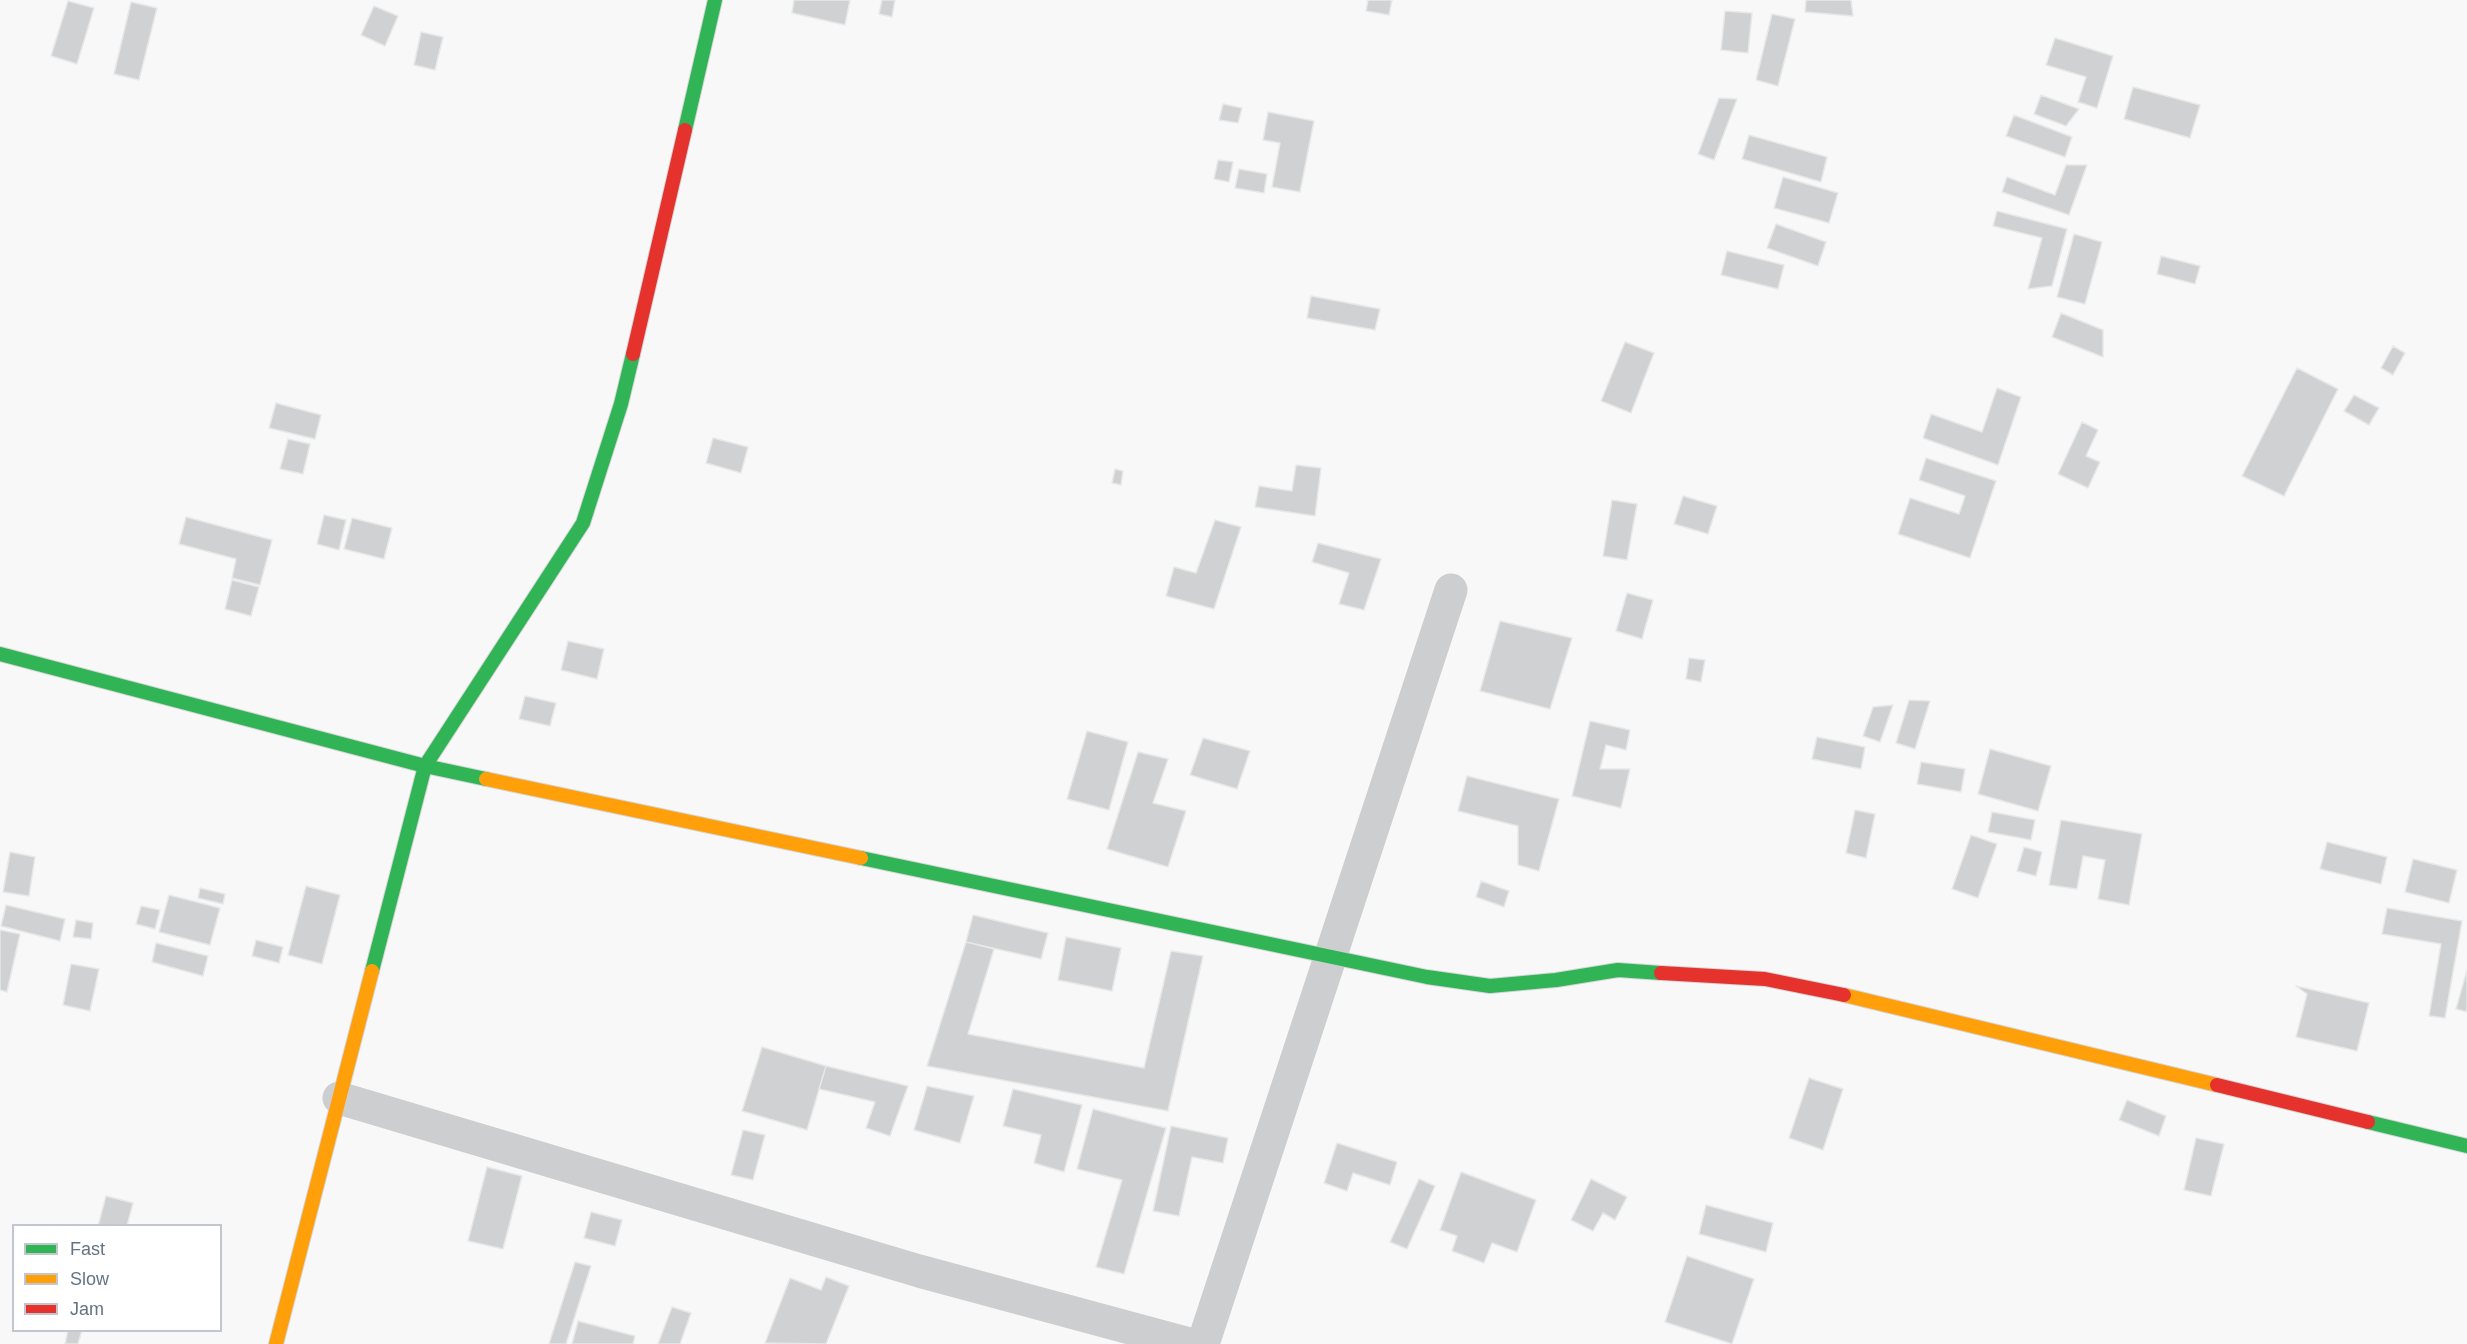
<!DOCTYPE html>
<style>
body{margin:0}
#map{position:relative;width:2467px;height:1344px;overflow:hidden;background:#f8f8f8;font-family:Arial,sans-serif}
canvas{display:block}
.legend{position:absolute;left:12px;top:1224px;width:210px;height:108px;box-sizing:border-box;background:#fff;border:2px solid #c1c7cd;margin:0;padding:8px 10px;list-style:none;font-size:18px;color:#647482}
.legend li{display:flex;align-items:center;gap:12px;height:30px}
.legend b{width:30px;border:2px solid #c1c7cd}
</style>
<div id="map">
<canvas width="2467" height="1344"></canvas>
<ul class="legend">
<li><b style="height:8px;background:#30b455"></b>Fast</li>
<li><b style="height:8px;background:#ff9f0a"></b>Slow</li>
<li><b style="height:8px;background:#e5322d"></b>Jam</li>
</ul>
</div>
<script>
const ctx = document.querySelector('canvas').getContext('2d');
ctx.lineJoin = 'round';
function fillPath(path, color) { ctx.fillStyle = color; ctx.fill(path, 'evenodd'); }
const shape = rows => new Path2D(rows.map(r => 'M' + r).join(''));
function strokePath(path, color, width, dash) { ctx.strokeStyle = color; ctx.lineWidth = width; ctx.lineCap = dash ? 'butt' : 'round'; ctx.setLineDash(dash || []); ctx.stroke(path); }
const building = shape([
 [794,0,850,0,845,25,792,13,794,0],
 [882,0,895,0,892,17,879,14,882,0],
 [1368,0,1392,0,1389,15,1366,11,1368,0],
 [1806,0,1851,0,1853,16,1805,12,1806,0],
 [68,1,94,8,77,64,51,56,68,1],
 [131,2,157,8,139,80,114,74,131,2],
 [374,6,398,16,385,46,361,35,374,6],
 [1725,11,1752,13,1748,53,1721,50,1725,11],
 [1772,14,1795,19,1778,86,1756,80,1772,14],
 [421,32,443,37,435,70,414,65,421,32],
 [2055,38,2113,56,2097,108,2078,102,2086,77,2046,65,2055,38],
 [2133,87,2200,105,2190,138,2124,119,2133,87],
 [2041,95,2079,109,2066,126,2034,114,2041,95],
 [1719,98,1737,99,1714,160,1698,154,1719,98],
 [1223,104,1242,108,1238,123,1219,120,1223,104],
 [1268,112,1314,121,1300,192,1272,187,1280,143,1263,140,1268,112],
 [2014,115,2072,137,2065,157,2006,136,2014,115],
 [1749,135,1827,157,1821,182,1742,159,1749,135],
 [1218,160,1233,162,1229,182,1214,179,1218,160],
 [2066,165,2087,165,2069,215,2002,192,2007,177,2055,195,2066,165],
 [1239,169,1267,174,1264,193,1235,188,1239,169],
 [1783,177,1838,193,1829,223,1774,208,1783,177],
 [1997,211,2067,229,2052,286,2028,289,2042,238,1993,226,1997,211],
 [1776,224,1826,242,1818,266,1767,248,1776,224],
 [2074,234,2102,242,2085,304,2057,297,2074,234],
 [1727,251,1784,265,1778,289,1721,275,1727,251],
 [2161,256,2200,266,2195,284,2157,274,2161,256],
 [1311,296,1380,309,1375,330,1307,318,1311,296],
 [2061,313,2103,330,2103,357,2052,337,2061,313],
 [1625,342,1654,353,1631,413,1601,401,1625,342],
 [2393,346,2405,353,2393,375,2381,368,2393,346],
 [2297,368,2338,389,2284,496,2242,476,2297,368],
 [1997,388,2021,397,1998,465,1923,438,1931,414,1982,432,1997,388],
 [2354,395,2379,408,2369,425,2344,411,2354,395],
 [276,403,321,415,315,439,269,428,276,403],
 [2082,422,2098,430,2086,456,2100,462,2088,488,2058,474,2082,422],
 [713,438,748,447,741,473,706,463,713,438],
 [288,439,310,444,303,474,280,469,288,439],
 [1926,458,1996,481,1970,558,1898,534,1910,498,1959,514,1965,496,1919,480,1926,458],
 [1296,465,1321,468,1315,516,1255,507,1259,486,1292,491,1296,465],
 [1115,469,1123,471,1121,485,1112,483,1115,469],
 [1683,496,1717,506,1708,534,1674,524,1683,496],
 [1612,500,1637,504,1627,560,1603,556,1612,500],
 [324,515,346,520,339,550,317,544,324,515],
 [186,517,272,540,260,585,232,578,236,559,179,544,186,517],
 [352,518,392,528,384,559,344,549,352,518],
 [1215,520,1241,527,1214,609,1166,596,1174,567,1196,573,1215,520],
 [1318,543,1381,559,1364,610,1339,604,1349,573,1312,562,1318,543],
 [232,580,259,587,251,616,225,609,232,580],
 [1627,593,1653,600,1642,639,1616,631,1627,593],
 [1500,621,1572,638,1550,709,1480,691,1500,621],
 [568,641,604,649,597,679,561,670,568,641],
 [1689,658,1705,660,1701,682,1686,679,1689,658],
 [525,696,556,703,550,726,519,719,525,696],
 [1909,700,1930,701,1915,749,1896,743,1909,700],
 [1893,705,1880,742,1863,736,1873,707,1893,705],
 [1590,721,1630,730,1626,750,1606,745,1600,769,1630,769,1621,808,1572,796,1590,721],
 [1087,731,1128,742,1109,810,1067,799,1087,731],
 [1817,737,1865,747,1861,769,1812,759,1817,737],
 [1203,738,1250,751,1237,789,1190,775,1203,738],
 [1990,749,2051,766,2038,811,1978,794,1990,749],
 [1138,752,1168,759,1153,803,1186,811,1168,867,1107,849,1138,752],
 [1921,762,1965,769,1961,792,1917,784,1921,762],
 [1467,776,1559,799,1539,871,1518,865,1518,826,1458,811,1467,776],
 [1855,810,1875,814,1866,858,1846,853,1855,810],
 [1992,812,2035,820,2031,840,1988,832,1992,812],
 [2061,820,2142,834,2129,905,2098,899,2105,860,2083,856,2077,889,2049,885,2061,820],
 [1971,835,1997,844,1978,898,1952,889,1971,835],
 [2327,842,2387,857,2381,884,2320,869,2327,842],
 [2024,847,2042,852,2036,876,2017,871,2024,847],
 [10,852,35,857,29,896,3,892,10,852],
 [2413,859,2457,870,2449,903,2405,892,2413,859],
 [1481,881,1509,891,1504,907,1476,897,1481,881],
 [306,886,340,895,322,964,288,955,306,886],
 [200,888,225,894,223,904,198,898,200,888],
 [169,895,220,908,210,945,159,932,169,895],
 [6,905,65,919,60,941,1,926,6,905],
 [141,906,160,910,155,929,136,924,141,906],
 [2387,908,2462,921,2445,1018,2429,1016,2441,944,2382,934,2387,908],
 [973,915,1048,933,1041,959,966,942,973,915],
 [76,920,93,923,91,939,73,937,76,920],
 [0,930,20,934,7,992,0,990,0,930],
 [1066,937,1121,948,1112,991,1058,980,1066,937],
 [256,940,283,947,279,963,252,956,256,940],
 [966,942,994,949,968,1034,1144,1068,1171,951,1203,956,1168,1111,927,1066,966,942],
 [156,943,208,956,203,976,152,962,156,943],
 [71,964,99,969,90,1011,63,1005,71,964],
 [2467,970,2467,1012,2456,1009,2467,970],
 [2296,986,2369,1003,2357,1051,2296,1037,2307,994,2296,986],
 [762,1047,826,1066,807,1130,742,1111,762,1047],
 [826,1066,908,1086,890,1136,866,1128,875,1102,819,1089,826,1066],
 [1809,1078,1843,1089,1823,1150,1789,1138,1809,1078],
 [927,1086,974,1096,960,1143,914,1130,927,1086],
 [1013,1089,1082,1105,1064,1172,1034,1163,1041,1135,1003,1126,1013,1089],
 [2127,1100,2166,1116,2159,1136,2119,1120,2127,1100],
 [1093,1109,1166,1128,1124,1274,1096,1267,1122,1180,1077,1169,1093,1109],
 [1171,1126,1228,1138,1223,1163,1192,1157,1179,1216,1153,1211,1171,1126],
 [743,1130,765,1135,753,1180,731,1175,743,1130],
 [2196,1138,2224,1144,2211,1196,2184,1190,2196,1138],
 [1337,1143,1397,1162,1390,1185,1353,1173,1347,1191,1324,1183,1337,1143],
 [487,1167,522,1176,503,1249,468,1241,487,1167],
 [1461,1172,1536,1200,1517,1252,1492,1243,1484,1263,1452,1251,1457,1236,1440,1230,1461,1172],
 [1419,1179,1435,1186,1407,1249,1390,1242,1419,1179],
 [1591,1179,1627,1197,1615,1220,1603,1213,1593,1231,1571,1220,1591,1179],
 [106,1196,133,1203,127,1226,98,1226,106,1196],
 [1706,1205,1773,1223,1766,1252,1699,1234,1706,1205],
 [591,1212,622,1220,615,1246,584,1238,591,1212],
 [1687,1256,1754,1279,1732,1344,1665,1322,1687,1256],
 [575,1262,591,1266,566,1344,549,1344,575,1262],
 [826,1277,849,1286,826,1344,765,1343,790,1278,821,1290,826,1277],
 [672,1307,691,1313,680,1344,658,1344,672,1307],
 [578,1321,635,1336,633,1344,572,1344,578,1321],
 [68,1330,82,1330,78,1344,65,1344,68,1330]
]);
const street = shape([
 [339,1098,919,1271,1189,1344],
 [1203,1344,1451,590]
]);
const fast = shape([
 [685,130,715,0],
 [0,654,425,766,486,779],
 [861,858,1427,977,1490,986,1556,980,1618,970,1661,973],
 [372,971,425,766,583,523,621,404,633,354],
 [2368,1122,2467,1146]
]);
const slow = shape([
 [486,779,861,858],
 [1844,995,2217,1085],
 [276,1344,372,971]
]);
const jam = shape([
 [633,354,685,130],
 [1661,973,1765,979,1844,995],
 [2217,1085,2368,1122]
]);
fillPath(building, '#cfd1d2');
strokePath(building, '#e8e8e8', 1.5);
strokePath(fast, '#d5d6d7', 16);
strokePath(slow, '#d5d6d7', 16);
strokePath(jam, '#d5d6d7', 16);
strokePath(street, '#cdcecf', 33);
strokePath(fast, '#30b455', 14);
strokePath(slow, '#ff9f0a', 14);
strokePath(jam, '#e5322d', 14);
</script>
